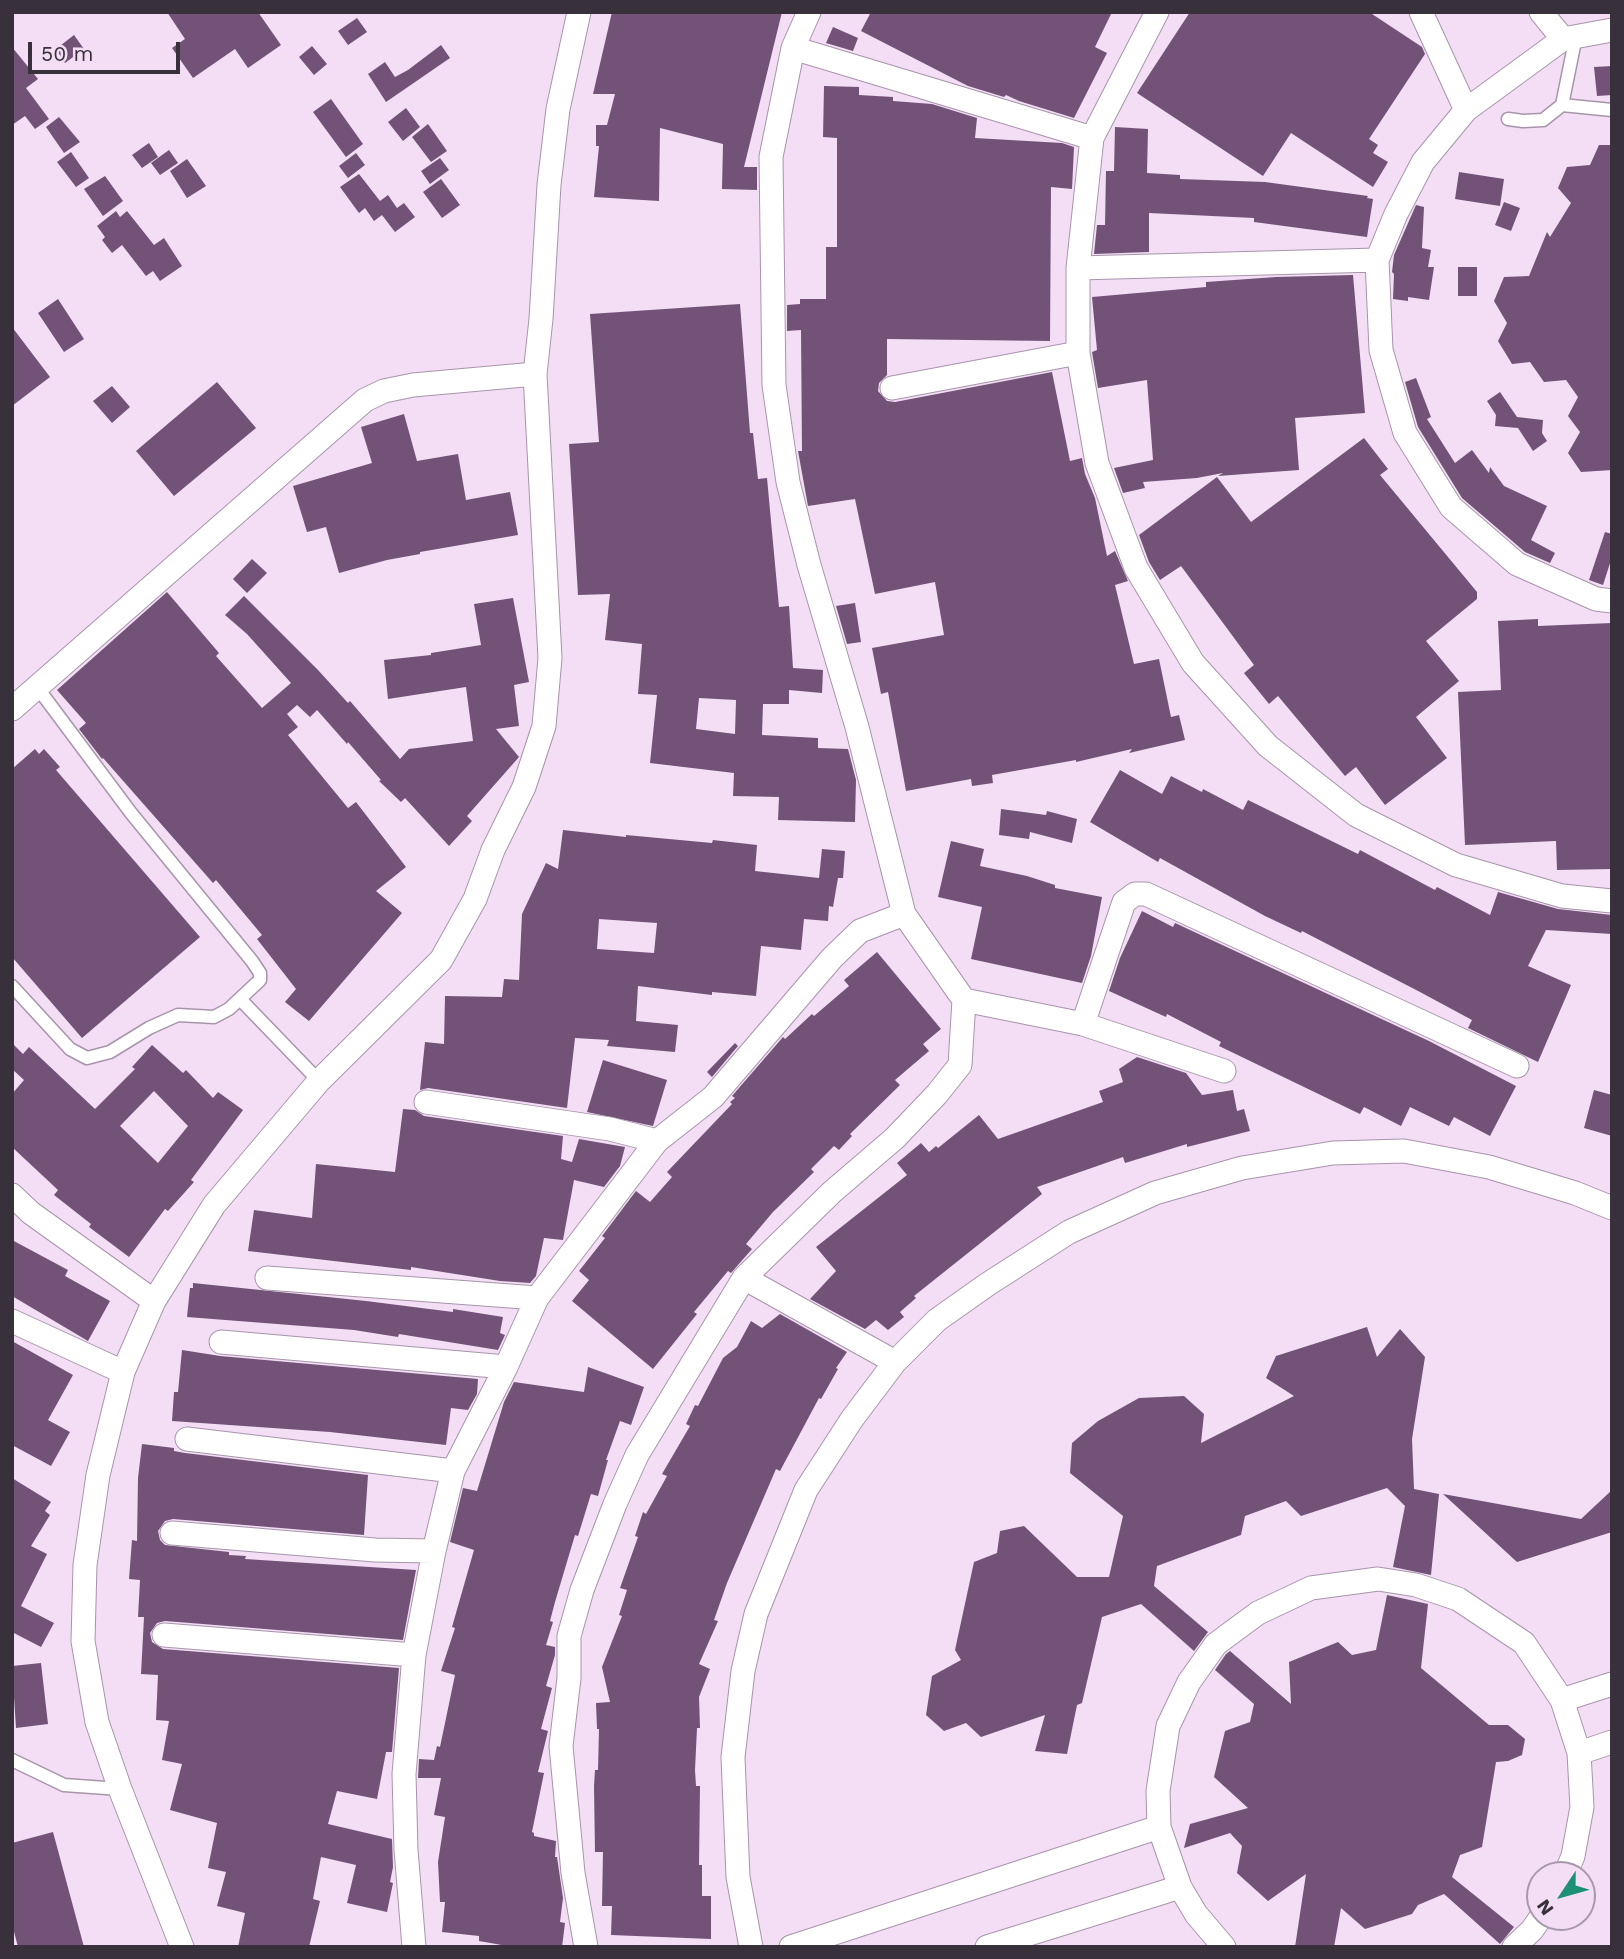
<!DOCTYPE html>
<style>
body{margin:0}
#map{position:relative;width:1624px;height:1959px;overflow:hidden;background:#f3def6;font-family:"Work Sans",sans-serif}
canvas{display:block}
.frame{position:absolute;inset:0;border:14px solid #38303a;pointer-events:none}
.north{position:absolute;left:1526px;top:1861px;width:70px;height:70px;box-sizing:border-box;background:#f3def6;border:2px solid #a898ab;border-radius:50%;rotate:234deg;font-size:19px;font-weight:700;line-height:28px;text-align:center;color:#38303a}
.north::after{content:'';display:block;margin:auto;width:24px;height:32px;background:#1c9175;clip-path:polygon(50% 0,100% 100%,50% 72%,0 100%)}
.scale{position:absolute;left:28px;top:42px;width:152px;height:32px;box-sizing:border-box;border:4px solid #38303a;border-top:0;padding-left:9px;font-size:21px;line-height:24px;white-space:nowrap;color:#38303a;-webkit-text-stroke:5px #f3def6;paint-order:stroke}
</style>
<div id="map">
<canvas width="1624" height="1959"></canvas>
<div class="frame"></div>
<div class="north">N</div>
<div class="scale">50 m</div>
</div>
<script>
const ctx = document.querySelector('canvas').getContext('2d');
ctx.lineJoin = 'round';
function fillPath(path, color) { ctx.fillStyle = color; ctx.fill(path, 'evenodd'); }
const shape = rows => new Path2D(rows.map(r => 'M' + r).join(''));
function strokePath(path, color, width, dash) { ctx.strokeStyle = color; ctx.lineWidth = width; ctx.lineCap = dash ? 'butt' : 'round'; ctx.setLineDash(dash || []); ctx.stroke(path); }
const building = shape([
 [167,12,258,12,281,45,248,68,235,49,193,78,172,48,185,39],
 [612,12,782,12,744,167,757,167,757,190,722,189,723,144,660,128,659,201,594,197,599,146,596,146,596,125,607,125,615,94,593,94],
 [871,12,1112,12,1095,47,1107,53,1074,118,1019,101,1006,95,1004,97,968,86,861,31],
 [1190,12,1369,12,1422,47,1425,54,1369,139,1378,145,1373,153,1388,162,1373,187,1291,133,1263,176,1137,93],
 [357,18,367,32,348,45,338,31],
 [833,27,858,38,853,51,826,43],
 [74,35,84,49,65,63,56,49],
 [441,45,450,58,386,102,368,74,385,62,395,77,408,70],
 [312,46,327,64,314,75,299,57],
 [12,47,38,79,26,88,49,119,35,129,25,116,12,125],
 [1612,66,1612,95,1597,96,1594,67],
 [824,86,859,87,859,95,893,97,893,101,932,104,977,118,975,138,1062,143,1074,147,1072,189,1051,187,1050,341,887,339,887,375,879,383,878,391,887,401,895,402,1052,372,1070,461,1082,458,1085,474,1095,498,1107,556,1115,551,1128,581,1115,585,1134,664,1159,659,1171,717,1179,715,1185,740,1129,753,1132,749,1076,762,1076,760,992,775,993,783,972,786,971,779,906,791,888,692,881,694,872,648,944,635,935,582,875,594,855,499,808,506,798,451,802,451,801,330,787,331,787,305,800,304,800,299,826,299,826,247,837,247,837,138,823,137],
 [331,99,363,144,346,157,313,112],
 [406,108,420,127,403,141,388,122],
 [59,117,80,142,64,153,46,127],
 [428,124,447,151,431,162,412,137],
 [1115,127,1148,129,1147,173,1180,175,1180,179,1265,182,1368,196,1367,198,1373,199,1367,237,1254,222,1254,218,1149,213,1149,252,1094,254,1097,225,1105,225,1106,171,1114,171],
 [149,143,158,157,142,168,132,155],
 [1599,145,1612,145,1612,470,1581,472,1568,453,1580,432,1568,416,1578,397,1566,380,1544,382,1530,362,1512,364,1498,341,1507,323,1494,301,1504,277,1529,276,1547,232,1550,237,1571,203,1558,188,1567,167,1590,165],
 [169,150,178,163,160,175,151,163],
 [71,152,89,178,76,187,57,162],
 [356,153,365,165,348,178,339,166],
 [440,158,449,170,430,184,421,171],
 [187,159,206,186,187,198,170,171],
 [1459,172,1504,179,1500,206,1455,199],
 [359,174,380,201,388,195,397,208,404,203,415,217,395,232,382,215,374,221,365,208,359,213,340,187],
 [105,176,123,201,103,216,84,189],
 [441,179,460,205,442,218,423,192],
 [1504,202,1520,208,1511,231,1495,225],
 [1416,205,1424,207,1422,248,1431,250,1428,267,1434,267,1429,300,1408,297,1408,301,1393,299,1394,274,1392,272,1394,255],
 [116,211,120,217,127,211,154,245,164,238,182,266,160,281,153,271,146,276,122,245,112,253,102,240,105,237,97,226],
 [1458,267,1477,267,1477,296,1458,296],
 [1353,275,1365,413,1295,418,1299,470,1218,476,1223,473,1197,478,1143,482,1145,488,1123,493,1114,468,1153,460,1147,380,1098,388,1092,352,1097,350,1092,297,1206,287,1206,282,1276,277],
 [58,299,84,339,64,352,38,313],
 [740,304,750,433,753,433,758,479,767,478,779,607,789,606,793,668,823,670,822,693,789,690,789,704,763,704,762,735,818,738,818,748,848,749,856,780,855,822,778,820,779,797,733,796,734,773,650,763,657,695,638,694,642,644,605,640,610,594,578,595,569,444,599,442,590,314],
 [699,698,736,700,735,734,696,729],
 [12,327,50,377,12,406],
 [1416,378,1431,417,1427,419,1455,463,1472,450,1489,473,1490,467,1504,486,1547,506,1531,540,1555,553,1550,563,1525,552,1462,498,1418,427,1405,382],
 [217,382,256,428,174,496,136,451],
 [112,386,130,407,112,423,93,401],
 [1500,392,1517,417,1543,420,1542,433,1547,441,1533,451,1518,428,1495,426,1496,415,1487,401],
 [404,414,417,461,458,454,466,500,510,492,518,535,420,552,420,554,387,560,339,573,326,527,307,532,293,486,372,463,361,427],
 [1364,438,1388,469,1380,475,1477,592,1477,599,1426,641,1459,681,1416,717,1447,758,1385,805,1356,767,1345,776,1278,696,1269,704,1244,673,1254,665,1181,566,1160,580,1149,562,1139,535,1217,477,1251,522],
 [1605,532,1612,534,1612,557,1603,585,1589,580],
 [252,559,267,573,247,593,233,579],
 [167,592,219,653,216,656,262,708,291,683,247,634,225,615,244,596,318,670,348,703,350,701,400,759,409,749,473,741,466,687,388,699,384,660,431,655,431,653,481,645,474,604,513,598,529,682,514,685,519,726,496,729,519,757,467,816,472,821,449,846,405,798,401,802,379,781,381,780,348,742,347,744,317,710,310,717,297,705,287,714,298,727,288,735,348,808,356,802,406,867,376,891,402,913,309,1021,285,1002,296,989,257,939,262,935,216,880,213,883,103,758,102,759,79,729,86,723,57,690],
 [855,603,861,642,847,644,836,606],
 [1538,619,1538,626,1612,623,1612,869,1557,870,1556,841,1465,845,1458,692,1501,690,1498,621],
 [35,749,39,754,44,749,60,767,56,770,200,937,82,1038,12,957,12,769],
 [1120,770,1162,794,1171,776,1202,792,1203,789,1243,810,1248,800,1358,854,1360,850,1435,890,1437,887,1490,915,1498,892,1558,909,1612,915,1612,934,1546,930,1528,966,1571,985,1538,1062,1468,1028,1472,1020,1420,992,1302,931,1301,933,1265,916,1160,858,1158,862,1090,822],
 [1001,809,1046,815,1047,811,1077,819,1072,843,1030,832,1029,839,999,835],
 [563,830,626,837,626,835,712,843,713,840,757,845,755,871,819,878,822,849,845,851,843,878,838,878,833,907,829,906,828,921,804,919,801,950,761,946,756,996,712,992,712,995,638,986,636,1021,678,1025,675,1052,607,1046,609,1040,575,1038,567,1108,428,1088,420,1090,425,1042,444,1044,445,996,502,997,504,979,519,980,522,914,546,863,558,869],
 [599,919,657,923,654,953,597,949],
 [951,841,984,849,980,866,1027,876,1055,885,1055,888,1102,897,1091,956,1082,983,971,959,982,907,938,897],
 [1142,911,1173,927,1175,923,1429,1041,1516,1086,1490,1136,1454,1117,1449,1126,1410,1107,1401,1126,1364,1107,1360,1114,1219,1046,1221,1042,1167,1014,1166,1017,1109,991,1120,958],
 [877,952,941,1029,923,1044,929,1051,895,1080,900,1085,850,1134,852,1136,839,1150,834,1146,811,1169,814,1172,773,1212,746,1244,752,1249,731,1273,728,1271,694,1312,697,1314,653,1369,572,1301,589,1280,579,1271,605,1238,602,1236,636,1191,650,1202,672,1177,667,1172,732,1104,730,1102,735,1098,732,1096,783,1037,785,1039,812,1014,814,1016,849,986,844,980],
 [12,1043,23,1054,29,1047,95,1109,135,1069,132,1067,152,1045,183,1073,186,1070,213,1098,218,1092,243,1110,191,1180,194,1182,168,1211,165,1209,129,1257,89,1227,91,1224,54,1195,58,1190,12,1147,12,1094,24,1080,12,1069],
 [154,1091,188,1126,158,1163,120,1126],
 [735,1043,738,1046,712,1077,707,1072],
 [1137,1057,1186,1073,1202,1095,1233,1090,1237,1111,1244,1109,1250,1131,1187,1147,1187,1144,1125,1163,1123,1157,1037,1187,1042,1194,914,1296,916,1298,900,1312,904,1317,888,1330,876,1320,865,1329,810,1299,836,1271,816,1247,907,1175,897,1163,921,1143,929,1152,936,1146,938,1148,979,1115,998,1139,1103,1102,1099,1091,1123,1082,1119,1069],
 [603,1060,667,1080,653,1126,587,1112],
 [1594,1090,1612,1095,1612,1136,1584,1128],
 [403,1109,415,1110,424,1116,563,1136,561,1159,572,1162,579,1139,625,1147,620,1166,604,1187,574,1180,563,1240,544,1238,536,1276,530,1283,500,1281,411,1267,411,1270,248,1251,254,1210,312,1218,316,1164,395,1172],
 [12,1240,68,1270,65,1276,110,1301,88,1341,12,1296],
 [193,1283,366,1301,453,1312,453,1309,503,1317,500,1333,505,1335,498,1350,399,1334,398,1337,354,1330,187,1317,190,1288,193,1288],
 [780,1314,847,1352,836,1368,838,1369,821,1399,819,1398,780,1471,776,1469,727,1583,714,1620,718,1621,699,1664,710,1669,699,1697,700,1728,697,1728,695,1770,696,1786,700,1786,699,1865,702,1865,702,1896,711,1896,711,1939,611,1935,612,1906,602,1906,603,1852,595,1852,594,1786,595,1770,598,1770,599,1729,597,1729,596,1703,610,1702,602,1667,622,1616,619,1615,627,1590,620,1588,638,1537,635,1536,643,1512,646,1514,667,1476,662,1474,690,1426,686,1424,695,1405,698,1406,723,1358,737,1347,751,1321,762,1328],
 [1367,1327,1377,1357,1400,1329,1425,1357,1412,1439,1414,1489,1439,1494,1431,1575,1393,1567,1405,1506,1387,1488,1301,1516,1286,1501,1245,1516,1241,1535,1157,1566,1154,1586,1208,1632,1194,1651,1141,1604,1102,1617,1082,1703,1077,1705,1067,1754,1035,1751,1045,1715,981,1737,966,1723,944,1731,926,1715,932,1676,961,1660,955,1650,974,1562,997,1553,1000,1531,1024,1526,1077,1577,1109,1577,1123,1516,1070,1473,1072,1443,1098,1421,1139,1398,1184,1396,1204,1414,1201,1443,1294,1396,1266,1378,1276,1356],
 [12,1341,73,1375,48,1420,70,1432,51,1466,12,1445],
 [182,1350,220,1356,478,1379,477,1394,468,1410,451,1408,446,1445,330,1432,172,1421,174,1392,178,1392],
 [588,1367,644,1387,631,1425,620,1421,606,1460,608,1460,598,1496,591,1494,578,1536,575,1535,555,1602,550,1621,553,1622,546,1645,555,1647,555,1655,546,1686,552,1688,541,1729,548,1731,538,1772,544,1773,532,1832,534,1833,534,1836,556,1841,555,1857,557,1857,563,1898,560,1922,565,1923,562,1947,513,1947,479,1941,479,1936,442,1932,445,1902,440,1902,438,1862,445,1817,434,1815,441,1778,418,1778,419,1759,434,1760,437,1746,440,1747,455,1675,441,1671,455,1628,452,1627,474,1550,450,1542,463,1488,477,1491,504,1402,514,1382,584,1392],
 [142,1444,174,1448,174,1451,185,1453,368,1475,364,1535,173,1519,165,1521,158,1531,160,1540,165,1545,229,1552,229,1555,246,1556,245,1559,416,1570,403,1640,165,1621,157,1623,150,1633,152,1642,163,1649,399,1668,392,1752,386,1752,377,1799,337,1791,328,1824,392,1839,393,1867,390,1882,393,1883,387,1912,347,1903,356,1865,321,1857,313,1899,320,1901,309,1947,238,1947,245,1913,217,1906,226,1872,208,1868,217,1823,170,1810,182,1764,162,1760,169,1721,156,1720,158,1675,141,1674,144,1617,138,1617,140,1580,129,1579,132,1540,137,1541,138,1478],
 [12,1478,51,1502,45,1511,50,1515,31,1546,47,1554,21,1606,54,1623,41,1647,12,1632],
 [1612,1490,1612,1532,1517,1562,1443,1494,1581,1519],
 [1387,1595,1428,1604,1421,1668,1489,1725,1508,1725,1525,1739,1522,1755,1508,1761,1496,1762,1482,1847,1460,1855,1452,1877,1514,1927,1500,1944,1444,1894,1418,1905,1412,1914,1365,1929,1341,1908,1334,1947,1295,1947,1306,1874,1268,1901,1237,1873,1242,1846,1230,1833,1184,1848,1190,1824,1248,1808,1214,1777,1225,1731,1250,1722,1254,1704,1215,1670,1226,1654,1230,1651,1291,1704,1289,1662,1338,1642,1352,1655,1376,1650],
 [41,1663,48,1724,16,1728,12,1666],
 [53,1832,84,1947,18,1947,12,1924,12,1843]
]);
const service = shape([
 [1562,105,1612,110],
 [1508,119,1523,121,1543,120,1562,105,1576,36],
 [12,986,70,1049,87,1058,110,1052,149,1028,178,1015,214,1017,229,1009,260,980,260,973,252,961,131,813,37,687],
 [240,999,319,1081],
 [12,1760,64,1785,120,1789]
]);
const minor = shape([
 [1157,12,1092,138,1078,268,1078,353,1097,463,1136,568,1193,663,1268,746,1356,815,1456,865,1562,896,1612,901],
 [1421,12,1466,110],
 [1541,12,1563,39],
 [1612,30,1563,39,1466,110,1423,162,1396,214,1377,260,1381,350,1405,433,1451,507,1517,564,1596,599,1612,601],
 [793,48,1092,138],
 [1078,268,1377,260],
 [892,388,1078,353],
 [12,709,365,400,384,391,413,385,535,374],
 [964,1000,1083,1024,1224,1071],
 [1083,1024,1124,902,1135,894,1146,894,1517,1066],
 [426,1102,610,1129,657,1141],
 [12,1195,31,1213,154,1301],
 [267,1278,537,1298],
 [744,1278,895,1362],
 [12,1321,123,1372],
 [221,1342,506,1367],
 [187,1439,453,1471],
 [172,1533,375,1550,434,1551],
 [164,1635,414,1655],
 [1562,1700,1612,1684],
 [1579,1753,1612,1742],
 [182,1947,120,1789,97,1722,83,1641,85,1565,98,1475,123,1372,154,1301,214,1205,319,1081,441,960,475,899,493,850,524,787,544,726,550,658,535,374,541,319,549,185,558,109,579,12],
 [414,1947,406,1850,404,1774,414,1655,434,1551,453,1471,506,1367,537,1298,657,1141,713,1097,832,958,860,931,904,914],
 [586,1947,573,1873,561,1746,569,1678,569,1636,582,1590,615,1504,637,1455,744,1278,832,1192,895,1138,937,1094,960,1065,964,1000,904,914,857,727,809,565,788,482,774,385,771,157,793,48,809,12],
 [751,1947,738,1877,733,1757,743,1671,756,1614,806,1490,852,1419,895,1362,937,1320,988,1284,1069,1232,1155,1193,1242,1168,1333,1153,1404,1151,1489,1167,1575,1193,1612,1208],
 [791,1947,1159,1827],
 [987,1947,1180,1887],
 [1224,1947,1196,1914,1180,1887,1159,1827,1158,1791,1168,1726,1189,1682,1216,1644,1258,1613,1311,1588,1378,1579,1416,1585,1458,1599,1524,1643,1562,1700,1579,1753,1582,1807,1573,1856,1565,1875],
 [1514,1947,1532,1930,1541,1917]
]);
fillPath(building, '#725277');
strokePath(service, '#a894ab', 15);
strokePath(minor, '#a894ab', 25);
strokePath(service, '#fff', 12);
strokePath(minor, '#fff', 23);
</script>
